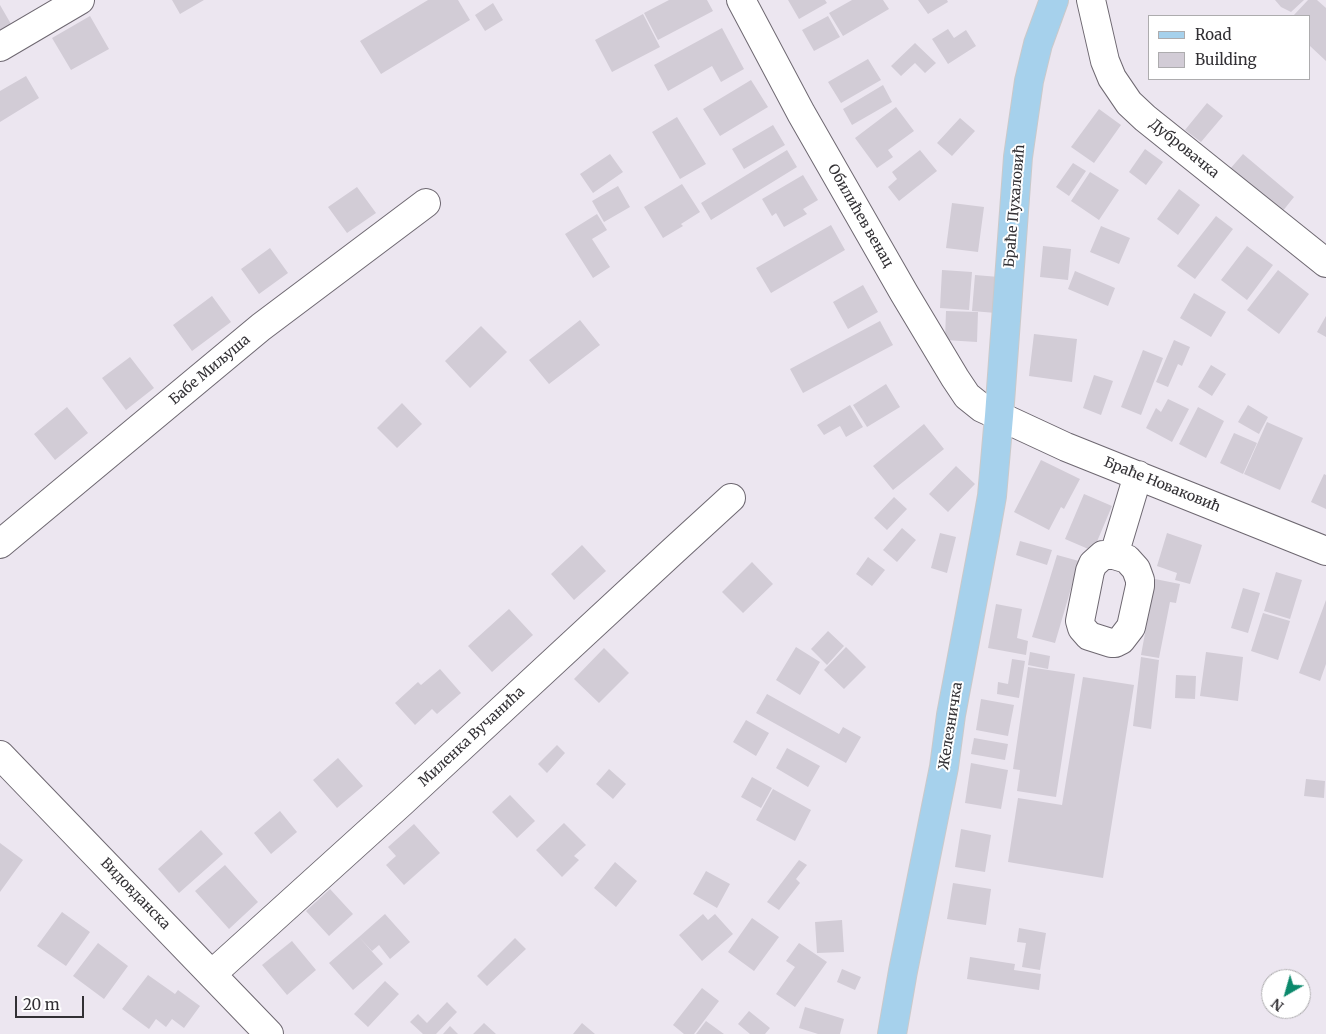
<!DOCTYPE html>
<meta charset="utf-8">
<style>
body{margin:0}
#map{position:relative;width:1326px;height:1034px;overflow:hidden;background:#ece6f0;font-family:Merriweather,serif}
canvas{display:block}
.legend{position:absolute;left:1148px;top:15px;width:162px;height:65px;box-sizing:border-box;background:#fff;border:1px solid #adacae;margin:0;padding:6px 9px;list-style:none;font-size:15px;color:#323034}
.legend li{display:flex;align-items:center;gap:10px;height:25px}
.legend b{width:25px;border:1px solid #adacae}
.north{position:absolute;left:1261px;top:969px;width:50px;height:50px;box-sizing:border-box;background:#fff;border:1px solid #adacae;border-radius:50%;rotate:218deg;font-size:14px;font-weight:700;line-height:20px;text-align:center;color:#323034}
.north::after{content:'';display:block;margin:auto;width:18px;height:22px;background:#0b896c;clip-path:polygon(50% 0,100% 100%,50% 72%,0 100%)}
.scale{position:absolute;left:15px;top:996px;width:69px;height:22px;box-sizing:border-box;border:2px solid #323034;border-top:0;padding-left:6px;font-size:15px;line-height:18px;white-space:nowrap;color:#323034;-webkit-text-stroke:4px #fff;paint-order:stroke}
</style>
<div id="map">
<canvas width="1326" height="1034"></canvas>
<ul class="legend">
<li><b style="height:6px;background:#a6d1ec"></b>Road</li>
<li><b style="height:14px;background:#d2ccd6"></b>Building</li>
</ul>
<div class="north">N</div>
<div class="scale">20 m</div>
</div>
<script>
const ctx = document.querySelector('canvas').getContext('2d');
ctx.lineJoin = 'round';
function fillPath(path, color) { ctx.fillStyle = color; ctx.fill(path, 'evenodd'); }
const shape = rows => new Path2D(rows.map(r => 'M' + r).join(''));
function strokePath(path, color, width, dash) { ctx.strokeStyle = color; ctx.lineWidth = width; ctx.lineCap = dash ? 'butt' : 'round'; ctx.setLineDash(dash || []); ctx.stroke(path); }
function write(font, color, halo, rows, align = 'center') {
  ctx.font = font + ' Merriweather,serif'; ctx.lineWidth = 4; ctx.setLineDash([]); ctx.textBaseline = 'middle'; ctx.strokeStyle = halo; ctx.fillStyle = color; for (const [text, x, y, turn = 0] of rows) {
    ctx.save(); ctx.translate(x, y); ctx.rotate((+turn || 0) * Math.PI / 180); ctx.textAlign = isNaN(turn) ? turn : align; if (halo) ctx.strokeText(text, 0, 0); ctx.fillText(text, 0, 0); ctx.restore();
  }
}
const building = shape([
 [172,0,204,0,180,14],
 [428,0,458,0,470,20,381,74,360,41],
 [669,0,707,0,713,11,658,40,644,13],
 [788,0,825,0,827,3,799,19],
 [852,0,883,0,889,9,843,36,829,13],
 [918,0,947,0,948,2,928,14],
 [1275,0,1304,0,1291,12,1281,7],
 [1308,0,1317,0,1326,8,1326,61,1310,46,1310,16,1293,16],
 [493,3,503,20,485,31,475,15],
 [0,5,11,24,0,30],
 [643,14,660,47,612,72,595,40],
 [90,16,109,49,71,70,52,38],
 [828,16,840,37,814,51,802,30],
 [722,28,744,69,721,82,712,66,668,91,654,65],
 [948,29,954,38,966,30,976,46,948,64,932,39],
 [915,43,936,63,925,73,915,63,901,76,891,66],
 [868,59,881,80,841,103,828,82],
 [26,76,39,98,0,122,0,91],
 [751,80,768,107,720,136,703,109],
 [883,85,892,102,852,125,843,109],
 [1207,103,1223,116,1201,142,1185,130],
 [896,107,914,131,888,150,893,157,877,168,855,138],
 [1099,109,1121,125,1094,163,1071,147],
 [677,117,706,164,680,179,652,132],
 [960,118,975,131,952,156,937,143],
 [773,125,785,145,744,169,732,149],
 [1145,149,1163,162,1146,185,1129,172],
 [787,150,797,167,711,220,701,203],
 [920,150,937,171,899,201,888,187,897,179,892,172],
 [610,154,623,172,593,193,580,174],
 [1243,154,1294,197,1282,212,1230,169],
 [1073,163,1086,171,1069,196,1056,187],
 [1090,172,1119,190,1099,220,1071,201],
 [803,175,818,200,803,209,807,214,784,227,776,213,772,216,762,199],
 [682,184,700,212,681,224,683,226,663,238,644,207],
 [618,186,630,207,604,222,592,201],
 [357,187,376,213,347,233,328,207],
 [1179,189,1200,205,1178,235,1157,219],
 [952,203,984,207,978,252,946,248],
 [597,214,607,230,592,239,610,267,593,278,565,234],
 [1216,216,1233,229,1195,279,1177,266],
 [831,225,845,250,771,293,756,268],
 [1101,226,1130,238,1119,264,1090,252],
 [1043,246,1071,249,1068,280,1040,277],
 [1247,246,1273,265,1247,300,1221,280],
 [270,248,288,273,259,294,241,269],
 [942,270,972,272,969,310,940,308],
 [1278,270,1309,294,1279,334,1247,310],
 [1075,271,1115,288,1108,306,1068,289],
 [975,275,999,277,996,313,972,311],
 [863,285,878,312,848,329,833,302],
 [1194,293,1226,312,1211,337,1180,318],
 [212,296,231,322,192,351,173,325],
 [946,311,978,312,977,342,945,340],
 [1326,316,1326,337,1317,332],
 [580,320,600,345,549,384,529,360],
 [880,321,893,345,803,393,790,369],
 [481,326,507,352,470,388,445,361],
 [1034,334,1077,339,1072,382,1029,376],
 [1174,340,1190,347,1182,366,1178,364,1168,387,1156,382],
 [1143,350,1163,358,1141,415,1121,407],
 [130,357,154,388,126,410,102,378],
 [1211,365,1226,374,1212,396,1198,387],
 [1094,375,1113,381,1101,415,1083,408],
 [886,384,900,407,867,427,853,405],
 [1168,399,1189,409,1172,442,1146,428,1156,408,1161,412],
 [402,403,422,424,397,448,377,428],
 [850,405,863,427,846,437,840,426,824,435,817,425],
 [1248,405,1268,417,1259,434,1238,422],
 [67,407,88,433,55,460,34,434],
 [1198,407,1224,421,1206,458,1179,444],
 [1267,422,1303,438,1280,490,1244,474],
 [924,424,944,449,893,490,873,466],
 [1234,433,1257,443,1243,474,1220,463],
 [1041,460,1080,479,1064,509,1061,507,1049,530,1014,512],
 [956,466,975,484,948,512,929,494],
 [1324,474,1326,475,1326,509,1311,502],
 [1084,494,1112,506,1093,551,1065,539],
 [894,497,907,509,887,530,874,518],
 [902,528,916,540,897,562,883,550],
 [940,533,956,537,947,573,931,568],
 [1167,533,1202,545,1190,584,1175,580,1177,573,1157,566],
 [1020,541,1052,550,1047,565,1016,555],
 [582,545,606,571,574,600,551,574],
 [1057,555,1079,561,1055,643,1032,637],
 [868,557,885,570,872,586,856,574],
 [752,562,773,584,743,613,722,592],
 [1276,572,1302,580,1290,619,1264,611],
 [1155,579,1180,584,1176,603,1170,602,1159,658,1141,655],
 [1243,588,1260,593,1248,633,1231,628],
 [1326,600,1326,664,1320,681,1299,673],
 [996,604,1022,609,1017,638,1028,641,1026,655,988,648],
 [509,609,533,635,492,672,468,646],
 [1263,613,1290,621,1278,660,1251,651],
 [828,631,844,646,827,665,811,649],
 [796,647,820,662,800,695,776,680],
 [846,647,866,667,844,689,824,670],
 [604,648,629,673,599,703,574,679],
 [1030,652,1050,656,1048,669,1028,665],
 [1206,652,1243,657,1238,701,1200,696],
 [1141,657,1159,660,1151,729,1133,726],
 [1012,659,1025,661,1019,698,997,694,998,682,1008,684],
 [1028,667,1075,674,1056,797,1017,791,1020,770,1013,769],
 [440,669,461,693,437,714,432,709,415,725,395,703,418,682,421,685],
 [1176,675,1196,676,1195,699,1175,698],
 [1083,677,1134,685,1103,878,1008,862,1018,798,1062,805],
 [767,694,839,734,843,727,861,737,846,763,756,713],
 [981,699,1014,705,1008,736,976,730],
 [746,720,769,733,756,756,733,742],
 [974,738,1008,744,1005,760,971,754],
 [557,745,565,753,547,773,538,764],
 [787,748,820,766,808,787,776,768],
 [338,758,363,786,337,808,313,780],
 [971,763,1008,770,1001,809,965,803],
 [609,769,626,784,613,799,596,784],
 [752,777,772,788,761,808,741,797],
 [1306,779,1325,781,1324,798,1304,796],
 [773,789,811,810,795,841,756,820],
 [510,795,535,821,517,838,492,812],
 [280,811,297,832,271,854,254,833],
 [564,823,586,845,574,856,579,860,562,877,536,850],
 [414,824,440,853,404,885,386,865,396,856,388,847],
 [961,829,991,835,985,872,955,867],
 [201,830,223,854,179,893,158,869],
 [0,843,23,860,0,892],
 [799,860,807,865,796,879,800,883,779,910,767,902],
 [615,862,637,881,616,907,594,888],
 [225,865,258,902,229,929,195,891],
 [706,871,730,884,717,908,693,894],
 [953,883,991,889,986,925,947,919],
 [330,889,353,914,329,936,306,911],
 [62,912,90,932,66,966,37,946],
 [385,914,410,942,390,959,379,945,372,951,359,937],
 [703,914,708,920,715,914,733,934,702,961,679,935],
 [752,918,779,937,754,971,728,952],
 [842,920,844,952,817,953,815,922],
 [1019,928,1046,933,1040,970,1022,967,1026,943,1017,942],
 [359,937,383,964,353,990,329,963],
 [515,938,526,949,487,986,477,976],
 [292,941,316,970,287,995,262,965],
 [98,943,128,966,104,999,73,976],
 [799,943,827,962,795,1007,776,994,795,967,786,961],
 [970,957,1015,964,1014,970,1041,974,1039,990,967,979],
 [842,969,861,977,855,990,837,982],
 [148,975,175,994,178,990,200,1006,184,1028,172,1019,166,1027,156,1019,149,1029,122,1009],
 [385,981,399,994,368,1027,354,1014],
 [702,988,719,1001,694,1034,684,1034,673,1025],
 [447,1002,457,1012,436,1034,423,1034,410,1022,418,1014,427,1023],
 [805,1007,844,1019,840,1034,818,1034,799,1028],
 [749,1011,770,1028,765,1034,750,1034,738,1024],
 [706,1021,724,1034,696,1034],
 [484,1023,496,1034,473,1034],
 [582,1023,595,1034,573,1034],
 [450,1026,458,1034,443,1034]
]);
const minor = shape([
 [741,0,801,113,904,293,955,378,967,396,982,408,1066,447,1326,551],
 [1091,0,1105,61,1112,78,1129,103,1145,118,1326,263],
 [0,47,80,0],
 [0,544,261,327,426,203],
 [1103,555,1114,555,1127,559,1136,569,1140,580,1140,586,1131,627,1121,640,1115,643,1111,643,1089,636,1082,628,1080,621,1090,571,1093,564,1103,555],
 [1114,555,1138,475],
 [0,755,269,1034],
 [212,974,401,803,672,552,731,498]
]);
const major = shape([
 [892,1034,903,971,944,767,951,715,985,535,992,496,999,416,1018,157,1029,81,1038,44,1054,0]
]);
const streetNames = [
 ["Дубровачка",1184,149,39],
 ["Браће Пухаловић",1015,206,-85],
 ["Обилићев венац",860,216,60],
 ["Бабе Миљуша",210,370,-40],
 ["Браће Новаковић",1162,485,22],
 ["Железничка",951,726,-81],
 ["Миленка Вучанића",472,737,-43],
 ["Видовданска",135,894,46]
];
fillPath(building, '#d2ccd6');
strokePath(minor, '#6e6871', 30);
strokePath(major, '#cac9ca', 30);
strokePath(minor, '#fff', 28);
strokePath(major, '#a6d1ec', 28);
write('14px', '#323034', '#fff', streetNames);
</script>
